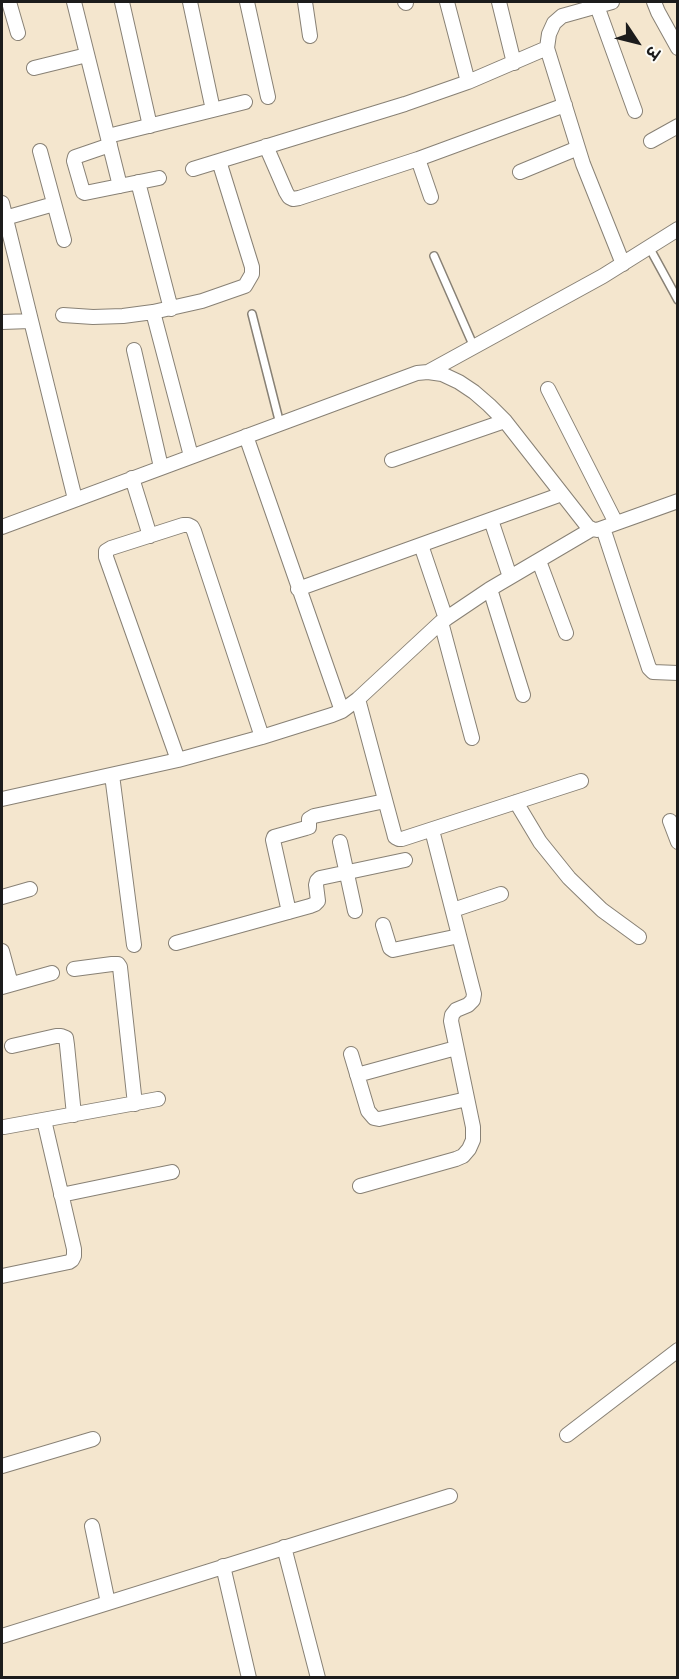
<!DOCTYPE html>
<meta charset="utf-8">
<style>
body{margin:0}
#map{position:relative;width:679px;height:1679px;overflow:hidden;background:#f4e6ce;font-family:"Comic Neue","Playpen Sans Deva",sans-serif}
canvas{display:block}
.frame{position:absolute;inset:0;border:3px solid #1c1c1c;pointer-events:none}
.north{position:absolute;left:607px;top:12px;width:60px;height:60px;-webkit-text-stroke:4px #fdfcf7;paint-order:stroke;rotate:125deg;font-size:16px;font-weight:700;line-height:24px;text-align:center;color:#1c1c1c}
.north::after{content:'';display:block;margin:auto;width:21px;height:27px;background:#1c1c1c;clip-path:polygon(50% 0,100% 100%,50% 72%,0 100%)}
</style>
<div id="map">
<canvas width="679" height="1679"></canvas>
<div class="frame"></div>
<div class="north">उ</div>
</div>
<script>
const ctx = document.querySelector('canvas').getContext('2d');
ctx.lineJoin = 'round';
const shape = rows => new Path2D(rows.map(r => 'M' + r).join(''));
function strokePath(path, color, width, dash) { ctx.strokeStyle = color; ctx.lineWidth = width; ctx.lineCap = dash ? 'butt' : 'round'; ctx.setLineDash(dash || []); ctx.stroke(path); }
const service = shape([
 [649,247,678,300],
 [434,256,474,347],
 [252,314,280,424]
]);
const minor = shape([
 [9,2,18,33],
 [74,2,120,186],
 [122,2,150,126],
 [190,2,213,110],
 [247,2,268,97],
 [305,2,310,36],
 [405,2,406,3],
 [447,2,468,82],
 [499,2,514,63],
 [612,2,562,16,554,23,549,34,547,48,583,164,623,264],
 [654,2,658,12,678,48],
 [597,6,635,111],
 [34,68,87,55],
 [108,136,245,102],
 [651,141,678,126],
 [110,145,75,157,74,161,83,192,85,193,159,178],
 [266,146,286,192,289,197,293,199,299,198,418,159,565,105],
 [40,151,64,240],
 [418,159,431,197],
 [193,169,405,104,468,82,547,48],
 [520,172,578,148],
 [138,182,171,309],
 [2,203,75,499],
 [5,218,54,204],
 [153,312,191,456],
 [63,315,93,317,123,316,153,312,202,301,245,286,252,274,252,267,219,161],
 [2,322,30,321],
 [134,350,161,467],
 [428,372,603,276,678,229],
 [548,389,616,523],
 [246,436,342,711],
 [392,460,505,421],
 [132,478,150,536],
 [491,520,510,577],
 [2,527,417,373,428,372,442,374,459,382,474,392,489,405,505,421,588,527,592,529,597,530,678,501],
 [603,528,649,668,653,672,678,673],
 [421,545,446,619],
 [539,561,566,633],
 [298,589,562,494],
 [490,589,523,695],
 [441,622,472,738],
 [358,699,394,833,395,837,399,839,402,839,581,781],
 [178,760,106,557,106,551,111,548,183,525,188,525,192,527,194,531,262,737],
 [112,775,134,945],
 [2,799,178,760,262,737,332,715,342,711,358,699,441,622,490,589,592,529],
 [516,802,540,842,569,878,602,910,639,937],
 [670,821,678,842],
 [340,842,355,911],
 [2,897,30,889],
 [453,910,501,894],
 [289,912,273,840,274,837,306,828,309,827,309,819,314,816,385,801],
 [383,925,390,948,393,950,459,936],
 [176,943,310,906,315,904,318,901,316,885,317,881,320,878,405,860],
 [2,951,11,984],
 [74,969,112,964,118,964,120,967,135,1104],
 [2,987,52,973],
 [12,1046,56,1036,61,1036,66,1038,67,1045,74,1115],
 [351,1054,368,1111,374,1118,379,1119,467,1099],
 [357,1075,456,1048],
 [4,1127,158,1099],
 [360,1186,456,1159,463,1156,469,1149,473,1140,473,1127,451,1021,452,1015,456,1010,468,1005,473,1000,474,994,432,830],
 [61,1195,172,1172],
 [2,1276,69,1262,72,1260,74,1256,74,1249,44,1120],
 [567,1435,678,1350],
 [2,1466,93,1439],
 [92,1526,108,1603],
 [284,1547,318,1678],
 [223,1566,249,1678],
 [2,1636,450,1496]
]);
strokePath(service, '#888175', 10);
strokePath(minor, '#888175', 16);
strokePath(service, '#fff', 7);
strokePath(minor, '#fff', 14);
</script>
